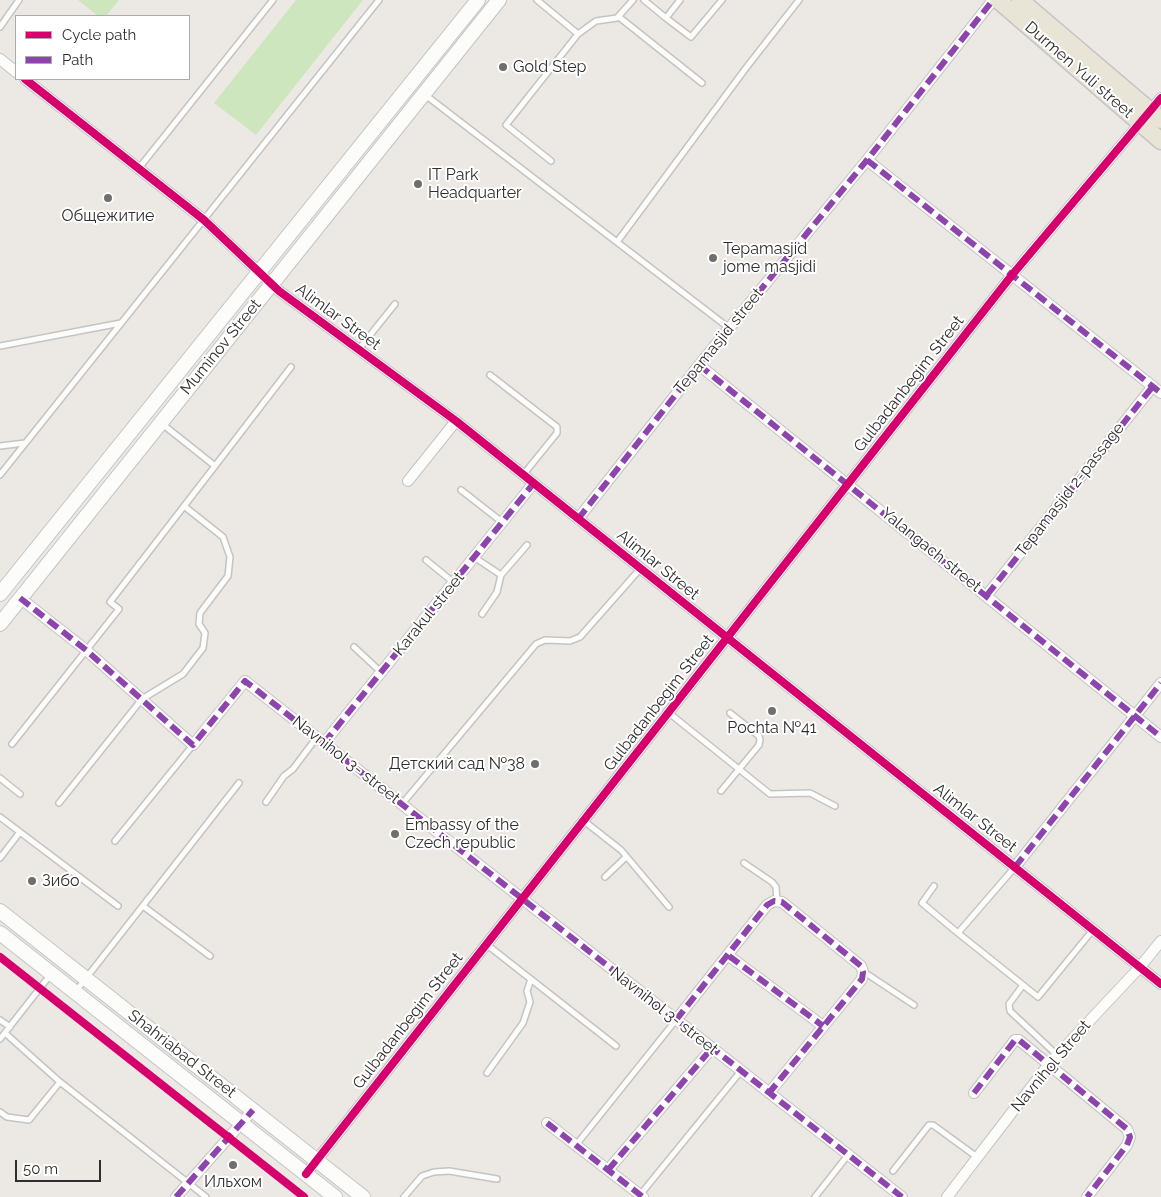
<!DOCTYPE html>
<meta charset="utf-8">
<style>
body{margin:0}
#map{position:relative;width:1161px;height:1197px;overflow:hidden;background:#ece8e4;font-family:Raleway,sans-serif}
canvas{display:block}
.legend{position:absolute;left:15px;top:15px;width:175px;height:65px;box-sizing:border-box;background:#fff;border:1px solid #ababab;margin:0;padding:6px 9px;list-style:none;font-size:15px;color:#2e2e2e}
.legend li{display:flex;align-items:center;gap:10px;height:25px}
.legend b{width:25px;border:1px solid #ababab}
.scale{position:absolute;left:15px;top:1160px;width:86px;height:22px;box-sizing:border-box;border:2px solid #2e2e2e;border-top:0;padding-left:6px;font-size:15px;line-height:18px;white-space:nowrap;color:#2e2e2e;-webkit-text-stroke:4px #fff;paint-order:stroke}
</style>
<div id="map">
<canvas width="1161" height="1197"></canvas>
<ul class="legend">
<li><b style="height:6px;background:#d6006c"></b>Cycle path</li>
<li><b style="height:6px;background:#8e44ad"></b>Path</li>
</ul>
<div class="scale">50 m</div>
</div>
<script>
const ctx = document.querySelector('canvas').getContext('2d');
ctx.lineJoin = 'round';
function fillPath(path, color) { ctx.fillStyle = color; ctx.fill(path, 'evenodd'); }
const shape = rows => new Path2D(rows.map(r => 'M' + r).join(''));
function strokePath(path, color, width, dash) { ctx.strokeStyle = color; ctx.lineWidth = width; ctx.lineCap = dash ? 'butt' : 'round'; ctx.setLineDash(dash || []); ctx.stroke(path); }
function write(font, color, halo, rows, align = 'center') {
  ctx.font = font + ' Raleway,sans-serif'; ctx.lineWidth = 4; ctx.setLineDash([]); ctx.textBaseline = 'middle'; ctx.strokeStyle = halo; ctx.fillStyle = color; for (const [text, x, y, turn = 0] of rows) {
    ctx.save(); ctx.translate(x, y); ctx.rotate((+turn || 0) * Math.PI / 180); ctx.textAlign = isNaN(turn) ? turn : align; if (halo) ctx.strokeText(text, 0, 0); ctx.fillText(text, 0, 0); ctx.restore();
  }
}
const green = shape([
 [78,0,119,0,106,16,98,16],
 [296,0,363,0,256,135,214,103]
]);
const service = shape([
 [537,0,578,34,596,21,617,18,633,0],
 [644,0,666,18,680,0],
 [619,17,702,83],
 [666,18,691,37,722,0],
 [0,27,19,0],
 [424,94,729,328],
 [551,161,506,125,578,34],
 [139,168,273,0],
 [617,242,746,68,799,0],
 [0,346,121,323],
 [359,349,395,304],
 [490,375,557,427,557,433,523,475],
 [0,446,25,443],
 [215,466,291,367],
 [0,475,379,0],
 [461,490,502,522],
 [474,557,501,575,527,545],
 [426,560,453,582],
 [482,614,497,592,501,575],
 [354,647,381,672],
 [669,713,770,794,810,793,835,806],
 [12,744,119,609,110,602,215,466,161,423],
 [0,778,20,794],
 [721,791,759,745,760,740,759,736,730,713],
 [266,802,284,776,293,769,317,737],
 [59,803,142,699,183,674,203,648,205,633,199,624,200,613,228,576,230,557,223,537,184,506],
 [402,804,536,644,545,640,570,641,580,637,640,569],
 [0,817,118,906],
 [584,821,621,850,669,907],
 [115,841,193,745],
 [0,858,20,832],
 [744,863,772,882,776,887,777,901],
 [1015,867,958,933,1038,997,1092,931],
 [605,877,626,857],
 [934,886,922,903,958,933],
 [143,906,210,956],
 [486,944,616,1046],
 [864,972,914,1005],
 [1023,985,1009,1004,1010,1011,1057,1055],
 [76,991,239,783],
 [0,1020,10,1027],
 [5,1033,60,1082,206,1197],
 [0,1039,51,974],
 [487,1073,523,1023,530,1002,527,991,531,979],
 [0,1112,7,1117,29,1120,60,1082],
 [576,1145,676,1020],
 [893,1171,929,1125,933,1125,977,1157],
 [640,1195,741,1071],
 [404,1197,422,1176,434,1172,449,1171,497,1179],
 [815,1197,848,1155]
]);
const minor = shape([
 [0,59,16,72],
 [25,79,204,220,279,291,456,421,1161,984],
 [867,160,1161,393],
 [699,365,1161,737],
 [408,481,456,421],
 [578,519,699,365,867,160,993,0],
 [987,595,1153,386],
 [20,598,86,650,193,745,245,681,902,1197],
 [324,743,533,484],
 [1015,867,1161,683],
 [729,956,823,1026],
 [676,1020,767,905,774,901,782,902,861,966,863,972,862,979,769,1093],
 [974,1093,1015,1040,1019,1040,1127,1129,1130,1137,1127,1145,1087,1197],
 [547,1123,643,1197],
 [608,1170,712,1048],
 [306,1174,1012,275,1161,98],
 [176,1197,253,1110],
 [947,1197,1049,1064,1140,967,1161,941]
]);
const secondary = shape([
 [0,594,478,0],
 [0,624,499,0],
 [0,911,363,1197],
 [0,933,335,1197]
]);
const primary = shape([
 [998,0,1161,141],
 [1020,0,1161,120]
]);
const quiet = shape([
 [867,160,1161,393],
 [699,365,1161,737],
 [578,519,699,365,867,160,993,0],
 [987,595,1153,386],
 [20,598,86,650,193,745,245,681,902,1197],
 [324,743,533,484],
 [1015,867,1161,683],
 [729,956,823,1026],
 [676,1020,767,905,774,901,782,902,861,966,863,972,862,979,769,1093],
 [974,1093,1015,1040,1019,1040,1127,1129,1130,1137,1127,1145,1087,1197],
 [547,1123,643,1197],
 [608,1170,712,1048],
 [176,1197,253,1110]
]);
const cycleway = shape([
 [25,79,204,220,279,291,456,421,1161,984],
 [0,957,304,1197],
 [306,1174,1012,275,1161,98]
]);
const markers = [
 [503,67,5,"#706f6e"],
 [418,184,5,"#706f6e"],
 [108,198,5,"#706f6e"],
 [713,258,5,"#706f6e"],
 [772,711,5,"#706f6e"],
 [535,764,5,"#706f6e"],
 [395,834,5,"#706f6e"],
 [32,881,5,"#706f6e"],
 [233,1165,5,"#706f6e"]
];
const poiNames = [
 ["Gold Step",513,67],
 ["IT Park",428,175],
 ["Headquarter",428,193],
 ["Общежитие",108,216,"center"],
 ["Tepamasjid",723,249],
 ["jome masjidi",723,267],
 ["Pochta №41",772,728,"center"],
 ["Детский сад №38",525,764,"right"],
 ["Embassy of the",405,825],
 ["Czech republic",405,843],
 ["Зибо",42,881],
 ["Ильхом",233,1182,"center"]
];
const streetNames = [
 ["Durmen Yuli street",1079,70,41],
 ["Аlimlar Street",338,317,36],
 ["Tepamasjid street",719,341,-51],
 ["Muminov Street",221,347,-51],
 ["Gulbadanbegim Street",909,384,-52],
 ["Tepamasjid 2-passage",1070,490,-52],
 ["Yalangach street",931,550,39],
 ["Аlimlar Street",658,565,39],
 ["Karakul street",429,614,-51],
 ["Gulbadanbegim Street",659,703,-52],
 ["Navnihol 3- street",346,760,38],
 ["Аlimlar Street",975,818,38],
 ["Navnihol 3- street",664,1011,38],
 ["Gulbadanbegim Street",408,1021,-52],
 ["Shahriabad Street",182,1054,38],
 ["Navnihol Street",1051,1066,-50]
];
fillPath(green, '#cee6be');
strokePath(service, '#c5c4c5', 8);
strokePath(minor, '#c5c4c5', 12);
strokePath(secondary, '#c5c4c5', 16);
strokePath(primary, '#c6c5c4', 19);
strokePath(service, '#fcfcfb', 5);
strokePath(minor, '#fcfcfb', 10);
strokePath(secondary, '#fcfcfb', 14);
strokePath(primary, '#e8e4d6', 16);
strokePath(quiet, '#8e44ad', 6, [12, 6]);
strokePath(cycleway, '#d6006c', 8);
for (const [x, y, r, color] of markers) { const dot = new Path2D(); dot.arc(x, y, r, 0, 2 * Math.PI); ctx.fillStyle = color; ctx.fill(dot); strokePath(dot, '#fff', 2); }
write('16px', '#2e2e2e', '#fff', poiNames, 'left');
write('16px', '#2e2e2e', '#fff', streetNames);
</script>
